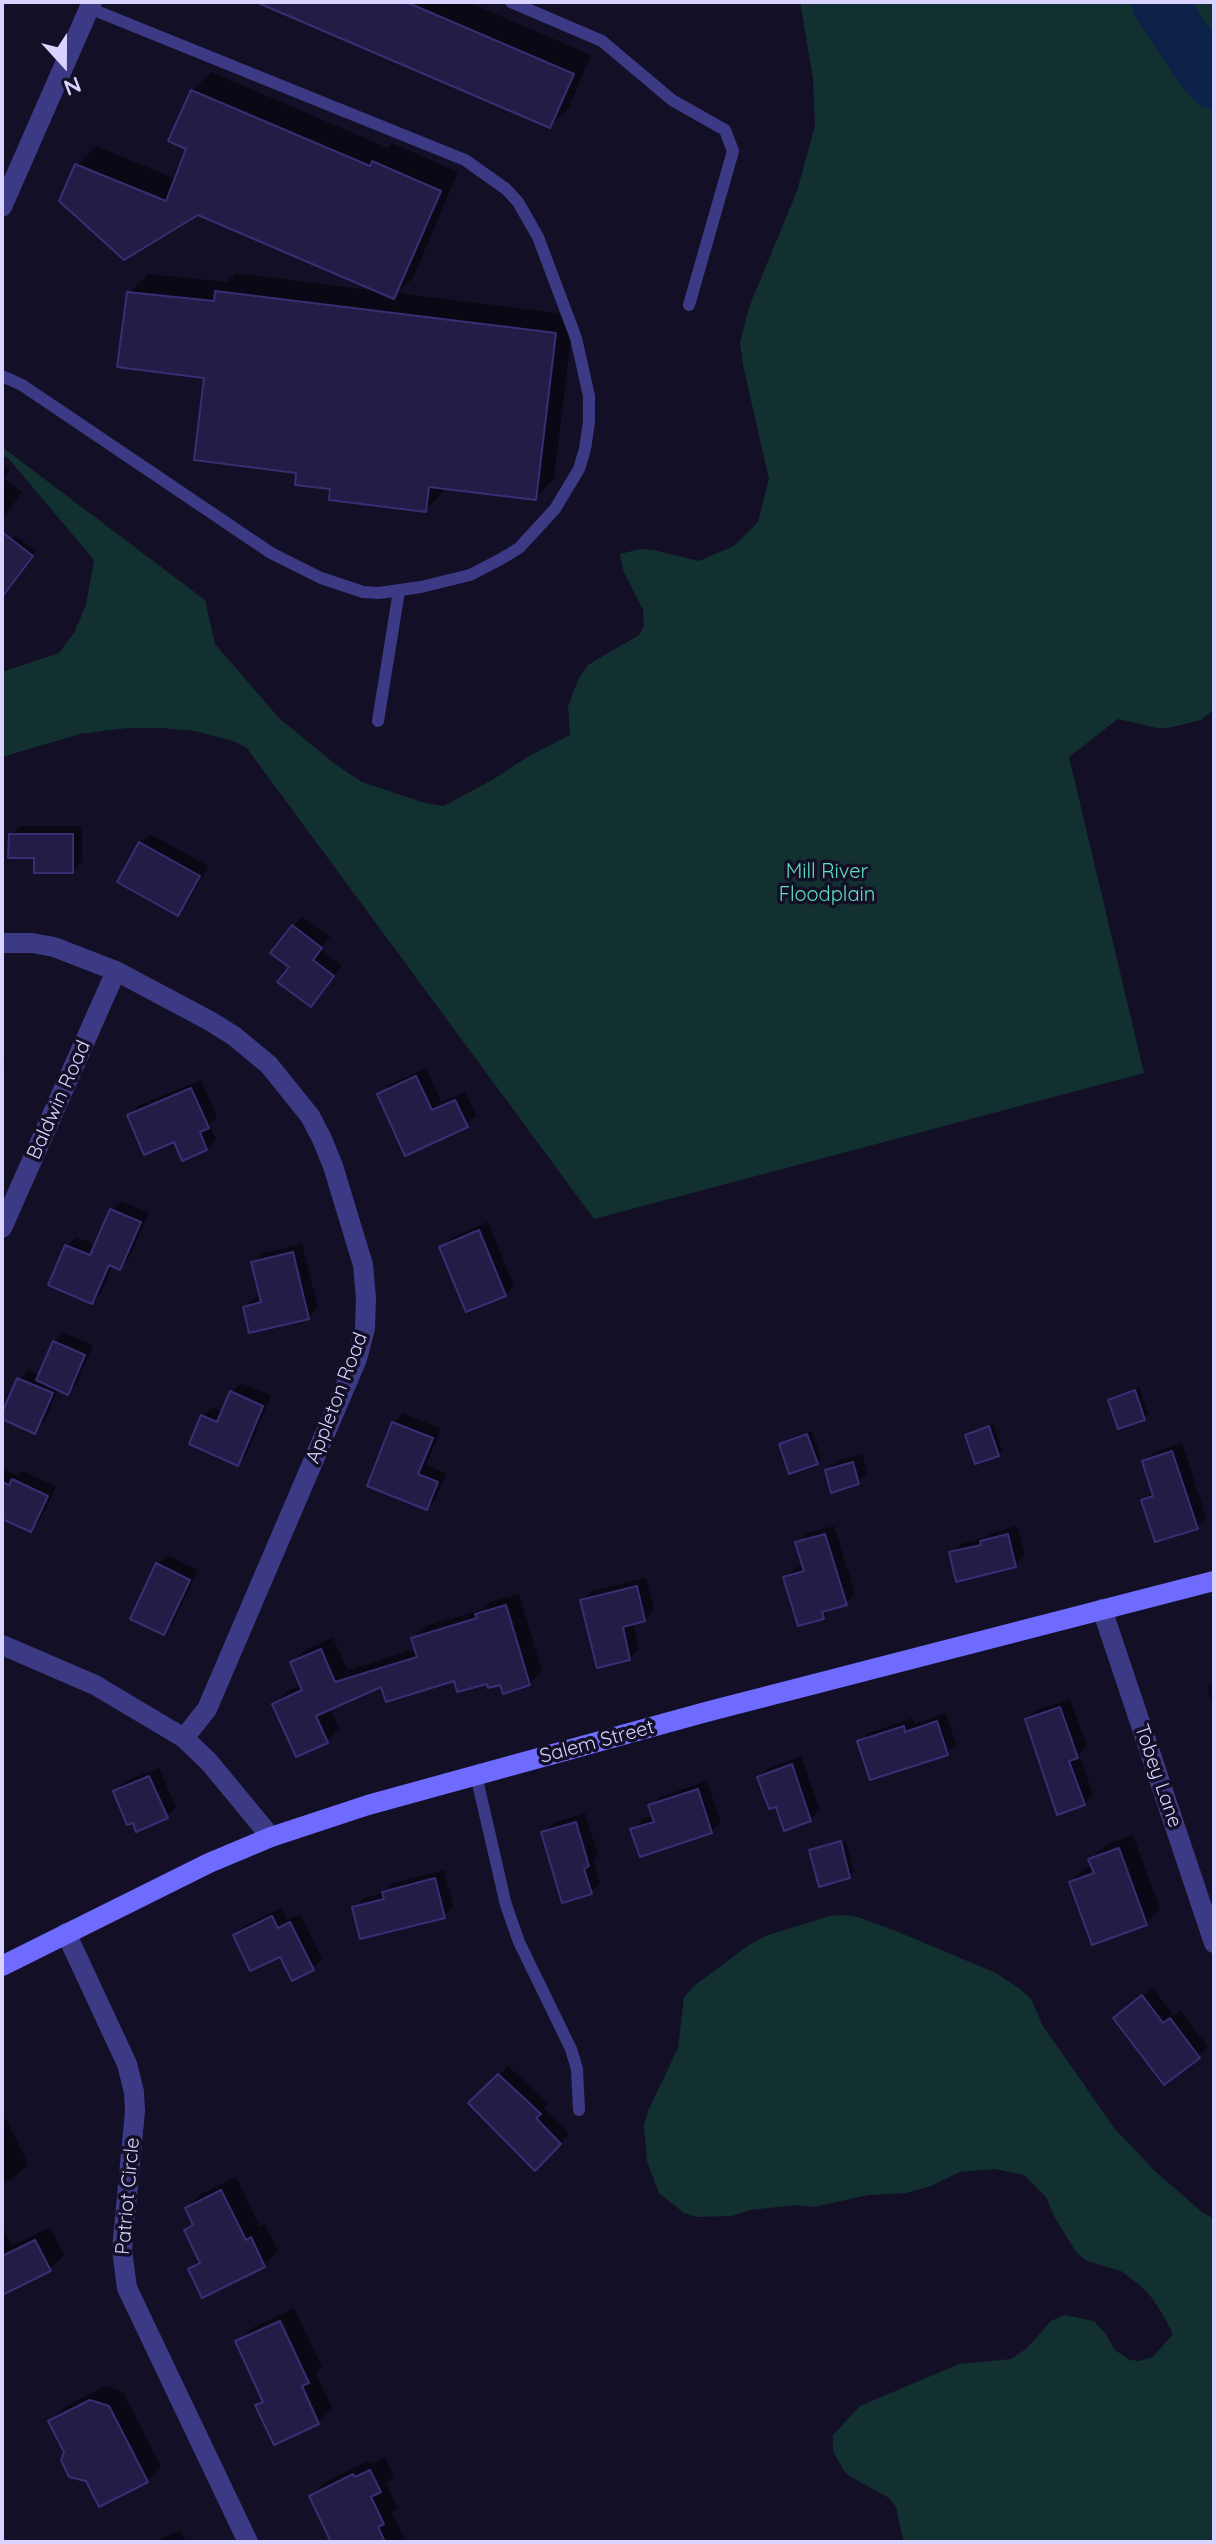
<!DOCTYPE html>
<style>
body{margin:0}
#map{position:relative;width:1216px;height:2544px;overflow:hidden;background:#130f26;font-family:Quicksand,sans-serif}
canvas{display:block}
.frame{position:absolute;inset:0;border:4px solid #d9d4ff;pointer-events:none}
.north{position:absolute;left:24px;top:24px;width:80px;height:80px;-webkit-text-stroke:6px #130f26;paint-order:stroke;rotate:159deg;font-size:22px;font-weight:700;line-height:32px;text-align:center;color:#d9d4ff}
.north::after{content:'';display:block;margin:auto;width:28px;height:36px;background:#d9d4ff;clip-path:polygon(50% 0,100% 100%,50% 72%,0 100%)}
</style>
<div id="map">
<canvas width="1216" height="2544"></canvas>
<div class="frame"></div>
<div class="north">N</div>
</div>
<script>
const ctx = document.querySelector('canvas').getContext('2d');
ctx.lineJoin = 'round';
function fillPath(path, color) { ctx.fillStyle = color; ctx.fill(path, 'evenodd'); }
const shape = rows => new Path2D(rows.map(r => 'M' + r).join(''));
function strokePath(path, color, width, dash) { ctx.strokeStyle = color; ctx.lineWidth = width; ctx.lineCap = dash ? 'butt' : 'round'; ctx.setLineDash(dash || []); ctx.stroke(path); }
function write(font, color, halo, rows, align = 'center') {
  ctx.font = font + ' Quicksand,sans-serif'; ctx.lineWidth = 7; ctx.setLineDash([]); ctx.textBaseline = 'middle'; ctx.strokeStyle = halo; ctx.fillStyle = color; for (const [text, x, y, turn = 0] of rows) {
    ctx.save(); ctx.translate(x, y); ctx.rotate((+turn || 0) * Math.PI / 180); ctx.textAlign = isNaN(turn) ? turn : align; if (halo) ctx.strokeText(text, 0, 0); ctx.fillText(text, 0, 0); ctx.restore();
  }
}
const green = shape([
 [800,2,1214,2,1214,709,1201,720,1168,728,1157,728,1118,719,1069,757,1144,1073,594,1219,246,747,233,741,195,731,161,728,127,728,80,734,2,757,2,672,59,653,74,633,86,605,94,560,8,458,2,455,2,447,205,600,215,644,279,718,335,764,362,782,425,803,444,806,492,780,529,756,570,735,568,706,578,680,588,665,639,635,644,625,643,610,623,570,620,554,640,549,654,550,699,561,734,546,758,522,769,479,743,365,740,343,749,307,797,191,815,126,813,78],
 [842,1915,858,1917,896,1931,996,1973,1020,1989,1031,1999,1043,2026,1115,2129,1157,2173,1202,2212,1214,2219,1214,2542,907,2542,903,2539,896,2507,889,2498,851,2477,844,2471,833,2451,833,2435,860,2406,959,2364,1011,2359,1026,2349,1051,2321,1064,2315,1094,2321,1105,2333,1115,2350,1130,2360,1139,2361,1153,2357,1173,2334,1162,2313,1149,2294,1138,2284,1121,2271,1087,2261,1076,2252,1055,2218,1046,2197,1024,2175,995,2169,960,2172,931,2186,906,2193,868,2195,814,2207,796,2205,750,2210,732,2216,697,2217,684,2213,659,2193,647,2161,644,2126,648,2111,678,2048,684,1997,694,1986,749,1945,765,1936,830,1916]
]);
const shadow = shape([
 [262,2,468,2,591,55,569,107,550,126],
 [211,72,388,148,392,143,458,172,413,278,397,293,574,315,554,479,535,498,445,487,444,491,425,510,332,487,299,471,129,293,148,274,227,282,236,273,377,291,198,213,124,258,77,165,96,146,176,179,189,147,192,91],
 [2,464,10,469,4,479,22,492,2,520],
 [15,535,36,551,19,573,2,566,2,550],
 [20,826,82,826,82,862,72,871,36,856,11,835],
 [150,834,208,866,187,904,178,913,141,844],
 [302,917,330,937,320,949,342,966,311,1005,293,926],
 [2,1047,6,1064,2,1068],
 [426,1068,441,1102,465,1092,476,1116,466,1125,379,1095,389,1085],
 [201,1080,217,1117,209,1125,216,1139,206,1149,175,1140,129,1116,138,1106],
 [121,1201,149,1213,129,1258,120,1267,113,1265,101,1293,92,1302,67,1246,76,1237,96,1245,112,1210],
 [488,1222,514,1285,505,1295,442,1247,451,1238],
 [302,1244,318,1307,308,1317,245,1307,254,1298,261,1296,253,1263,263,1253],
 [64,1333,93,1345,77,1383,68,1392,59,1388,44,1422,35,1431,19,1379,28,1370,40,1375,54,1342],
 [241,1383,271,1396,247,1454,238,1463,203,1416,212,1407,224,1412,232,1392],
 [1139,1387,1148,1414,1144,1418,1110,1400,1115,1396],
 [403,1413,441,1429,426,1465,446,1473,436,1498,427,1508,369,1485,394,1423],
 [993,1423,1002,1450,998,1454,967,1435,971,1431],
 [812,1431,821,1458,816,1463,781,1444,786,1440],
 [1182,1443,1206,1517,1197,1527,1143,1501,1153,1490,1144,1462,1154,1452],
 [862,1454,867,1473,858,1482,828,1470,837,1461],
 [2,1468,18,1476,23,1471,56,1487,40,1520,30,1530,2,1517],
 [834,1526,855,1593,846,1603,832,1608,823,1617,786,1578,795,1568,805,1565,798,1542,807,1533],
 [1017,1526,1025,1555,1015,1565,951,1553,961,1544,987,1537,992,1533],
 [167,1555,198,1570,173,1623,164,1632,158,1564],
 [646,1578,654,1610,644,1620,633,1622,639,1649,629,1659,583,1600,592,1591],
 [519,1594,542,1671,529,1684,456,1679,383,1684,330,1707,339,1728,327,1741,275,1704,287,1691,302,1685,292,1662,305,1650,333,1638,348,1670,416,1649,413,1639,426,1626,484,1609,490,1602],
 [1214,1682,1214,1708,1207,1689],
 [1070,1699,1087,1746,1079,1754,1093,1794,1084,1804,1027,1720,1037,1710],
 [946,1713,956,1744,947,1753,860,1742,869,1733,913,1718,915,1724],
 [801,1756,820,1810,810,1819,777,1805,759,1777,769,1768],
 [159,1768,176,1807,167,1816,115,1792,124,1782],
 [707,1781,721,1822,711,1831,633,1830,642,1820,654,1816,651,1806,660,1797],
 [585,1813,598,1855,593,1860,600,1883,591,1892,544,1832,553,1823],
 [1133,1835,1160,1909,1146,1924,1071,1882,1085,1868,1093,1865,1091,1859,1105,1845],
 [846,1842,854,1872,849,1876,812,1850],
 [444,1870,453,1906,444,1916,354,1908,364,1898,383,1893,394,1883],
 [281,1908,287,1920,300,1914,322,1959,313,1968,235,1936,244,1926],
 [1153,1988,1174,2016,1180,2010,1208,2047,1198,2056,1125,2009],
 [508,2066,548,2103,544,2108,569,2134,535,2168,470,2103],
 [6,2119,28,2164,14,2178,2,2184,2,2121],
 [236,2177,260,2227,265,2224,278,2251,264,2266,190,2269,200,2259,186,2230,194,2222,187,2208,201,2194],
 [2,2225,12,2246,50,2227,64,2255,50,2269,2,2292],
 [294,2308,322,2367,316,2373,332,2408,318,2422,258,2406,264,2399,238,2342,252,2328],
 [106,2386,123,2392,161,2467,147,2481,87,2480,67,2452,51,2421,65,2407],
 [385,2457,394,2476,386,2484,398,2508,392,2513,406,2542,333,2542,311,2497,325,2482,368,2461,370,2464],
 [180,2530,186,2542,155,2542]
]);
const river = shape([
 [1159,2,1203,69,1214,81]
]);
const building = shape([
 [256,2,406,2,574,74,550,128,256,2],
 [191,90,370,166,372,161,441,191,394,299,198,215,124,260,59,201,75,164,166,201,186,149,168,141,191,90],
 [215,291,556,333,536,500,429,487,426,512,329,500,330,489,295,485,296,473,194,460,204,378,117,367,127,292,214,301,215,291],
 [2,532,33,556,2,597,2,532],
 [9,834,73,834,73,873,34,873,34,858,8,858,9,834],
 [139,842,200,876,178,916,117,882,139,842],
 [292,925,322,948,313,960,334,976,311,1007,277,982,289,967,270,953,292,925],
 [416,1076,432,1110,455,1100,468,1127,405,1156,377,1094,416,1076],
 [191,1088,209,1128,200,1132,207,1150,182,1161,174,1142,144,1155,127,1115,191,1088],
 [110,1209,141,1222,120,1270,109,1265,92,1304,48,1285,65,1245,90,1255,110,1209],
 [479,1230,506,1296,466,1312,439,1247,479,1230],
 [293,1252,309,1319,249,1333,243,1307,261,1302,251,1262,293,1252],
 [53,1341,85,1355,68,1395,36,1380,53,1341],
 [17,1378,53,1393,35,1434,2,1419,2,1413,17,1378],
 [1135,1390,1145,1420,1118,1429,1108,1400,1135,1390],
 [230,1391,263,1406,238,1466,189,1444,201,1415,217,1422,230,1391],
 [392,1422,433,1438,418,1474,438,1482,427,1510,367,1486,392,1422],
 [989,1426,999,1456,975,1464,965,1435,989,1426],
 [807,1434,818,1464,789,1474,779,1444,807,1434],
 [1172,1451,1198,1529,1155,1542,1141,1500,1153,1496,1142,1461,1172,1451],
 [853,1462,859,1484,831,1493,825,1470,853,1462],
 [12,1479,48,1496,31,1532,2,1519,2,1482,9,1485,12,1479],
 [825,1534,847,1605,822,1612,824,1619,798,1626,783,1577,804,1571,795,1542,825,1534],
 [1008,1534,1016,1567,956,1582,949,1552,981,1545,980,1541,1008,1534],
 [156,1563,190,1580,164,1635,130,1619,156,1563],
 [637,1586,645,1621,623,1627,630,1660,597,1668,580,1600,637,1586],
 [506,1605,530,1685,503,1694,500,1685,488,1688,487,1684,457,1692,454,1681,386,1702,381,1687,316,1716,328,1743,296,1757,272,1704,302,1690,290,1662,321,1649,335,1682,417,1657,411,1638,477,1618,475,1614,506,1605],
 [1060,1707,1078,1758,1069,1761,1085,1805,1057,1815,1025,1719,1060,1707],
 [937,1721,948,1755,870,1780,857,1741,904,1726,905,1732,937,1721],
 [792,1764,811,1821,784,1831,776,1807,769,1809,757,1777,792,1764],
 [149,1776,168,1818,136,1832,133,1823,127,1825,113,1791,149,1776],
 [698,1789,712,1833,640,1857,630,1829,654,1822,648,1805,698,1789],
 [576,1822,589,1866,584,1869,592,1894,562,1903,541,1832,576,1822],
 [841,1841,850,1878,819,1887,809,1850,841,1841],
 [1119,1848,1147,1925,1092,1945,1069,1882,1094,1873,1088,1859,1119,1848],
 [435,1878,445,1918,360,1939,352,1907,384,1899,382,1892,435,1878],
 [272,1916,278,1928,290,1922,314,1970,292,1981,280,1957,250,1971,233,1935,272,1916],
 [1142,1995,1163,2023,1170,2018,1200,2058,1164,2085,1113,2018,1142,1995],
 [498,2074,541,2114,536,2118,561,2144,535,2171,468,2103,498,2074],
 [221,2190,246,2240,251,2237,265,2267,202,2298,188,2269,200,2263,184,2230,193,2225,185,2208,221,2190],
 [35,2240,51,2271,2,2295,2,2256,35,2240],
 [280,2321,309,2383,302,2386,319,2424,274,2445,255,2405,263,2402,235,2341,280,2321],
 [90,2400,109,2406,148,2482,99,2507,86,2481,69,2477,61,2460,64,2452,48,2421,90,2400],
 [370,2470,381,2492,371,2497,384,2524,378,2527,385,2542,331,2542,309,2496,353,2474,355,2477,370,2470]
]);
const service = shape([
 [511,2,602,41,672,100,725,130,733,151,689,305],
 [2,376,22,385,271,553,321,578,363,592,379,593,421,587,470,575,501,559,519,548,555,509,579,469,585,449,589,422,589,396,576,338,538,237,518,202,506,189,465,160,89,8],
 [378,721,399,591],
 [476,1775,506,1905,519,1942,571,2049,577,2069,579,2110]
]);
const minor = shape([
 [2,943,32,943,54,947,116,971,210,1021,234,1036,269,1065,310,1116,322,1139,333,1166,363,1265,366,1298,365,1328,357,1359,207,1709,184,1738],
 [2,1228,116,971],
 [1102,1609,1214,1943],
 [2,1645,95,1685,184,1738,209,1762,271,1837],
 [66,1933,127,2064,134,2092,135,2111,122,2250,127,2288,248,2542]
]);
const tertiary = shape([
 [2,207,92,2]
]);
const secondary = shape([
 [2,1966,209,1863,271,1837,368,1805,706,1712,1214,1581]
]);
const parkNames = [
 ["Mill River",827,872],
 ["Floodplain",827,895]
];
const streetNames = [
 ["Baldwin Road",59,1100,-66],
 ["Appleton Road",337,1398,-69],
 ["Salem Street",597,1742,-15],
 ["Tobey Lane",1158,1776,71],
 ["Patriot Circle",128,2196,-85]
];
fillPath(green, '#12302f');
fillPath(shadow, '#0007');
strokePath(river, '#0c2248', 56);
fillPath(building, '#241b47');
strokePath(building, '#3b2d73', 2);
strokePath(service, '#3d3a85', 12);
strokePath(minor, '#3d3a85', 20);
strokePath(tertiary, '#3d3a85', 20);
strokePath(secondary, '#6f6bff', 20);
write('20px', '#5fe0c0', '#130f26', parkNames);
write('20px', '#d9d4ff', '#130f26', streetNames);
</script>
